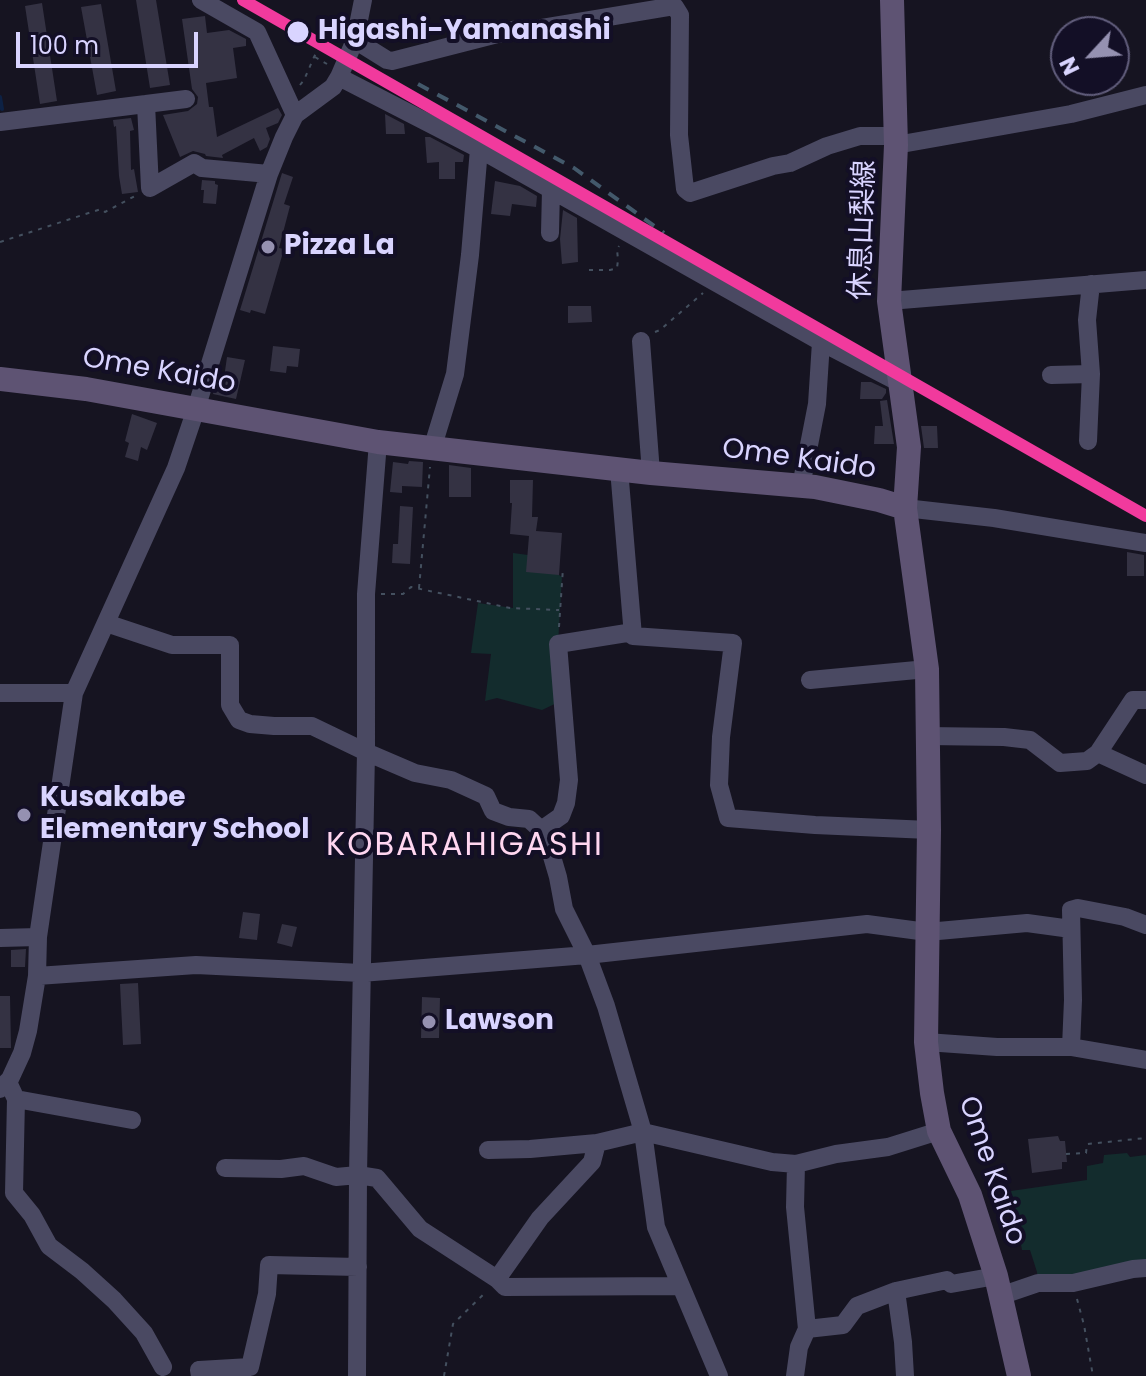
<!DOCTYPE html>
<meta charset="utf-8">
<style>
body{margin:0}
#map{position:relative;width:1146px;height:1376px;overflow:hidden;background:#161421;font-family:Poppins,sans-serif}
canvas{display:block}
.north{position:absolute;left:1050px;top:16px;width:80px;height:80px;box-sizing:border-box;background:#130f26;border:2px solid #625e7d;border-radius:50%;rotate:244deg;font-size:22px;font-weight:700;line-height:32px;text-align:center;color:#d9d4ff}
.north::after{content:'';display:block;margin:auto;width:28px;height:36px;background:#9591b1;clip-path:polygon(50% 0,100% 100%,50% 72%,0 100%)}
.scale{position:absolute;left:16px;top:32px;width:182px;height:36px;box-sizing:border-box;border:4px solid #d9d4ff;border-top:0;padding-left:10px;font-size:24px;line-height:28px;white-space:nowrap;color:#d9d4ff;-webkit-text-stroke:6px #130f26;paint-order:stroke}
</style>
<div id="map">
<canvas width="1146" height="1376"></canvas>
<div class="north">N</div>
<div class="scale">100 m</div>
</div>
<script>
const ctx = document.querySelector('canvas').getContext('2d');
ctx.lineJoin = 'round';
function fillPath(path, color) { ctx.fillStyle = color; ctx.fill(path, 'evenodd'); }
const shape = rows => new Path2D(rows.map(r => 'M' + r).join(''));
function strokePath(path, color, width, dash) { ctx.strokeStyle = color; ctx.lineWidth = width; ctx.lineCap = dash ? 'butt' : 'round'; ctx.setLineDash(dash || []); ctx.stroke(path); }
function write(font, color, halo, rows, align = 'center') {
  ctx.font = font + ' Poppins,"Noto Sans JP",sans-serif'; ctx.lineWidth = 8; ctx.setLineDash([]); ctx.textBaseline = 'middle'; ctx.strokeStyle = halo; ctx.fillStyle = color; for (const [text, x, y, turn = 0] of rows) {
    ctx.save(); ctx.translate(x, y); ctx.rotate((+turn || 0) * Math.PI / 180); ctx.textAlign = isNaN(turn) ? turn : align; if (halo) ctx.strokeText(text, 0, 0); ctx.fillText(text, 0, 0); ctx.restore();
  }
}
const green = shape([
 [513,553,528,555,562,577,558,644,563,700,542,710,497,698,485,701,491,654,471,653,478,603,513,608],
 [1127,1153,1130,1157,1146,1155,1146,1266,1038,1283,1037,1272,1030,1250,1022,1250,1011,1191,1087,1180,1087,1166,1103,1163,1104,1155]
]);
const stream = shape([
 [0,97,2,109]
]);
const building = shape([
 [136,0,156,0,170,85,150,88],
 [42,3,57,101,40,104,25,6],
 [101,4,116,91,97,95,81,7],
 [205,16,207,33,229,30,246,39,246,46,233,48,237,78,206,83,209,107,213,107,217,137,278,108,282,115,278,123,266,128,270,139,267,147,260,151,254,138,222,155,223,158,206,156,205,154,193,151,180,157,163,115,188,111,197,104,198,97,192,89,182,19],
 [385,114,404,124,405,134,386,134],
 [131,118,134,130,130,131,131,170,134,169,138,192,122,194,119,176,116,126,114,127,113,120],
 [425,137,430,137,464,155,463,162,455,162,455,179,439,179,439,162,427,163],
 [282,173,293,177,284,204,290,206,279,248,284,249,265,314,251,310,250,313,240,310],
 [202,180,215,181,215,184,218,185,216,204,203,203,204,190,201,190],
 [495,181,520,186,537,196,536,207,512,204,510,216,491,214],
 [563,210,577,218,578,262,562,264,560,239],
 [568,306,591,306,592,322,568,323],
 [273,346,300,349,298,367,287,366,286,373,270,371],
 [227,357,245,360,236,399,213,394,216,384,223,385],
 [861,382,871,382,886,389,886,393,882,399,860,399],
 [887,400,894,444,874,444,875,426,883,426,880,401],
 [132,414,157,423,147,450,141,447,138,461,125,457,129,443,125,441],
 [921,426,937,426,938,448,924,448],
 [409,461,423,462,422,487,402,486,402,493,390,492,393,462,408,464],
 [449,465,471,468,471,497,449,497],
 [510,480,533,480,532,517,538,517,536,531,562,533,559,575,526,572,529,536,510,534,512,503,510,503],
 [400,506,413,507,410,564,392,563,393,544,398,544],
 [1127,552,1144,555,1144,576,1127,576],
 [243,912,260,914,257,940,239,938],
 [282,924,297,927,292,947,277,943],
 [26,949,25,967,11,967,11,950],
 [138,983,141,1044,123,1045,120,984],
 [0,996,10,996,11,1048,0,1048],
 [422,997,440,998,439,1038,421,1038],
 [1058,1136,1060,1141,1065,1141,1067,1162,1062,1162,1062,1169,1032,1173,1028,1139]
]);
const path = shape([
 [325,31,339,35],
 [315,57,327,64],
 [300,85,304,80,314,57,319,48,313,46],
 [0,242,101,209,105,212,135,196],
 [589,270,610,270,617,268,618,260,617,249,619,246],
 [655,332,660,330,703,293],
 [419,588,430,467],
 [381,594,403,594,411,587,510,608,559,610],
 [559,627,563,568],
 [1066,1154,1086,1153,1087,1144,1146,1138],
 [1077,1299,1084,1325,1093,1376],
 [444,1376,453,1324,486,1292]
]);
const minor = shape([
 [201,0,257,32,295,115],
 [355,40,387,60,392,61,517,29,542,28,668,7,675,7,680,15,679,135,685,189,690,193,773,166,790,163,827,146,860,136,896,136],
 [339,77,479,149,821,342,900,383],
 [186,99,146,104,150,188,194,163,202,168,269,174],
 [0,122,146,104],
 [896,145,1071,114,1146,95],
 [550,233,551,189],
 [889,301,1146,280],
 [641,341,651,473],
 [1051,375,1091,374],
 [1088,441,1091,374,1087,320,1091,284],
 [432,449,455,374,470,255,479,149],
 [619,469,633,636,733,643,721,737,719,785,728,818,815,825,929,830],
 [801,486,817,404,821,342],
 [905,508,994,518,1146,543],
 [106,623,172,645,230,645,230,705,239,720,250,724,274,726,312,726,366,752,415,773,451,780,486,796,493,811,509,817,529,819,541,830],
 [633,632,558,644,569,780,566,803,561,816,541,830,548,843,558,877,564,909,587,955,606,1006,643,1132,656,1227,719,1376],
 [810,680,927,669],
 [0,693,74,693],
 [927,736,1004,737,1030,740,1060,763,1087,761,1098,753,1133,700,1146,700],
 [1098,753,1146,775],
 [0,938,38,937],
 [37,976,196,965,361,973,587,955,867,924,927,932,1027,923,1071,929],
 [926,1042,997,1047,1071,1047,1146,1060],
 [1071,1047,1073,1000,1071,910,1078,908,1125,917,1146,925],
 [8,1082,16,1099,14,1193,32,1215,49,1246,82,1271,114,1300,144,1333,163,1367],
 [0,1089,10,1079,22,1053,28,1031,37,976,38,937,74,693,176,468,196,409,269,174,284,137,295,115,333,87,339,77,355,40,363,0],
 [16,1099,132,1120],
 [488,1150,530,1149,597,1143],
 [225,1168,281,1169,304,1166,336,1177,358,1175,377,1178,420,1229,497,1279,540,1218,592,1162,597,1143,643,1132,772,1162,796,1164,836,1154,888,1147,939,1131],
 [497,1279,505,1287,681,1286],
 [896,1291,903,1342,905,1376],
 [1000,1296,1038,1283,1073,1283,1133,1269,1146,1268],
 [807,1329,843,1325,857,1306,896,1291,947,1280,951,1284,996,1276],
 [200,1376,199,1370,250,1367,267,1294,269,1265,358,1267],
 [357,1376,358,1175,366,752,366,594,378,442],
 [795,1376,799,1347,807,1329,795,1207,796,1164]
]);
const major = shape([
 [892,0,896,145,889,301,909,447,905,508,927,669,929,830,926,1042,932,1093,939,1131,970,1195,996,1276,1019,1376],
 [0,379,86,389,378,442,651,473,815,487,879,500,905,508]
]);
const rail = shape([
 [418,84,574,168,664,233]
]);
const rail1 = shape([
 [243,0,1146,516]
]);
const markers = [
 [298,32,12,"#d9d4ff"],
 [268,247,8,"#9591b1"],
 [24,815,8,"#9591b1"],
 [429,1022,8,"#9591b1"]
];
const stopNames = [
 ["Higashi-Yamanashi",318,32]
];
const streetNames = [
 ["休息山梨線",864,230,-88],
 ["Ome Kaido",159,372,10],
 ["Ome Kaido",799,460,8],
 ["Ome Kaido",991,1171,71]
];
const poiNames = [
 ["Pizza La",284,247],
 ["Kusakabe",40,799],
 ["Elementary School",40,831],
 ["Lawson",445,1022]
];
const quarterNames = [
 ["KOBARAHIGASHI",465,847]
];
fillPath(green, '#132c2d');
strokePath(stream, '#0d2144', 4);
fillPath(building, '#343243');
strokePath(path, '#44505f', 2, [4, 6]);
strokePath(minor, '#4a4962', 18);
strokePath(major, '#5e5373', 24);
strokePath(rail, '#43596b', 4, [12, 10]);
strokePath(rail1, '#f13a9d', 12);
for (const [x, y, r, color] of markers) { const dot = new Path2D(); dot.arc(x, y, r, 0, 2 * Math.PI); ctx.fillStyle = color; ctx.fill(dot); strokePath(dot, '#130f26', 3); }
write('bold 28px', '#d9d4ff', '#130f26', stopNames, 'left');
write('28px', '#d9d4ff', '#130f26', streetNames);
write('bold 28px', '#d9d4ff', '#130f26', poiNames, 'left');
ctx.letterSpacing = '2px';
write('32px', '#ffd6f0', '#130f26', quarterNames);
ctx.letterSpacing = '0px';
</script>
